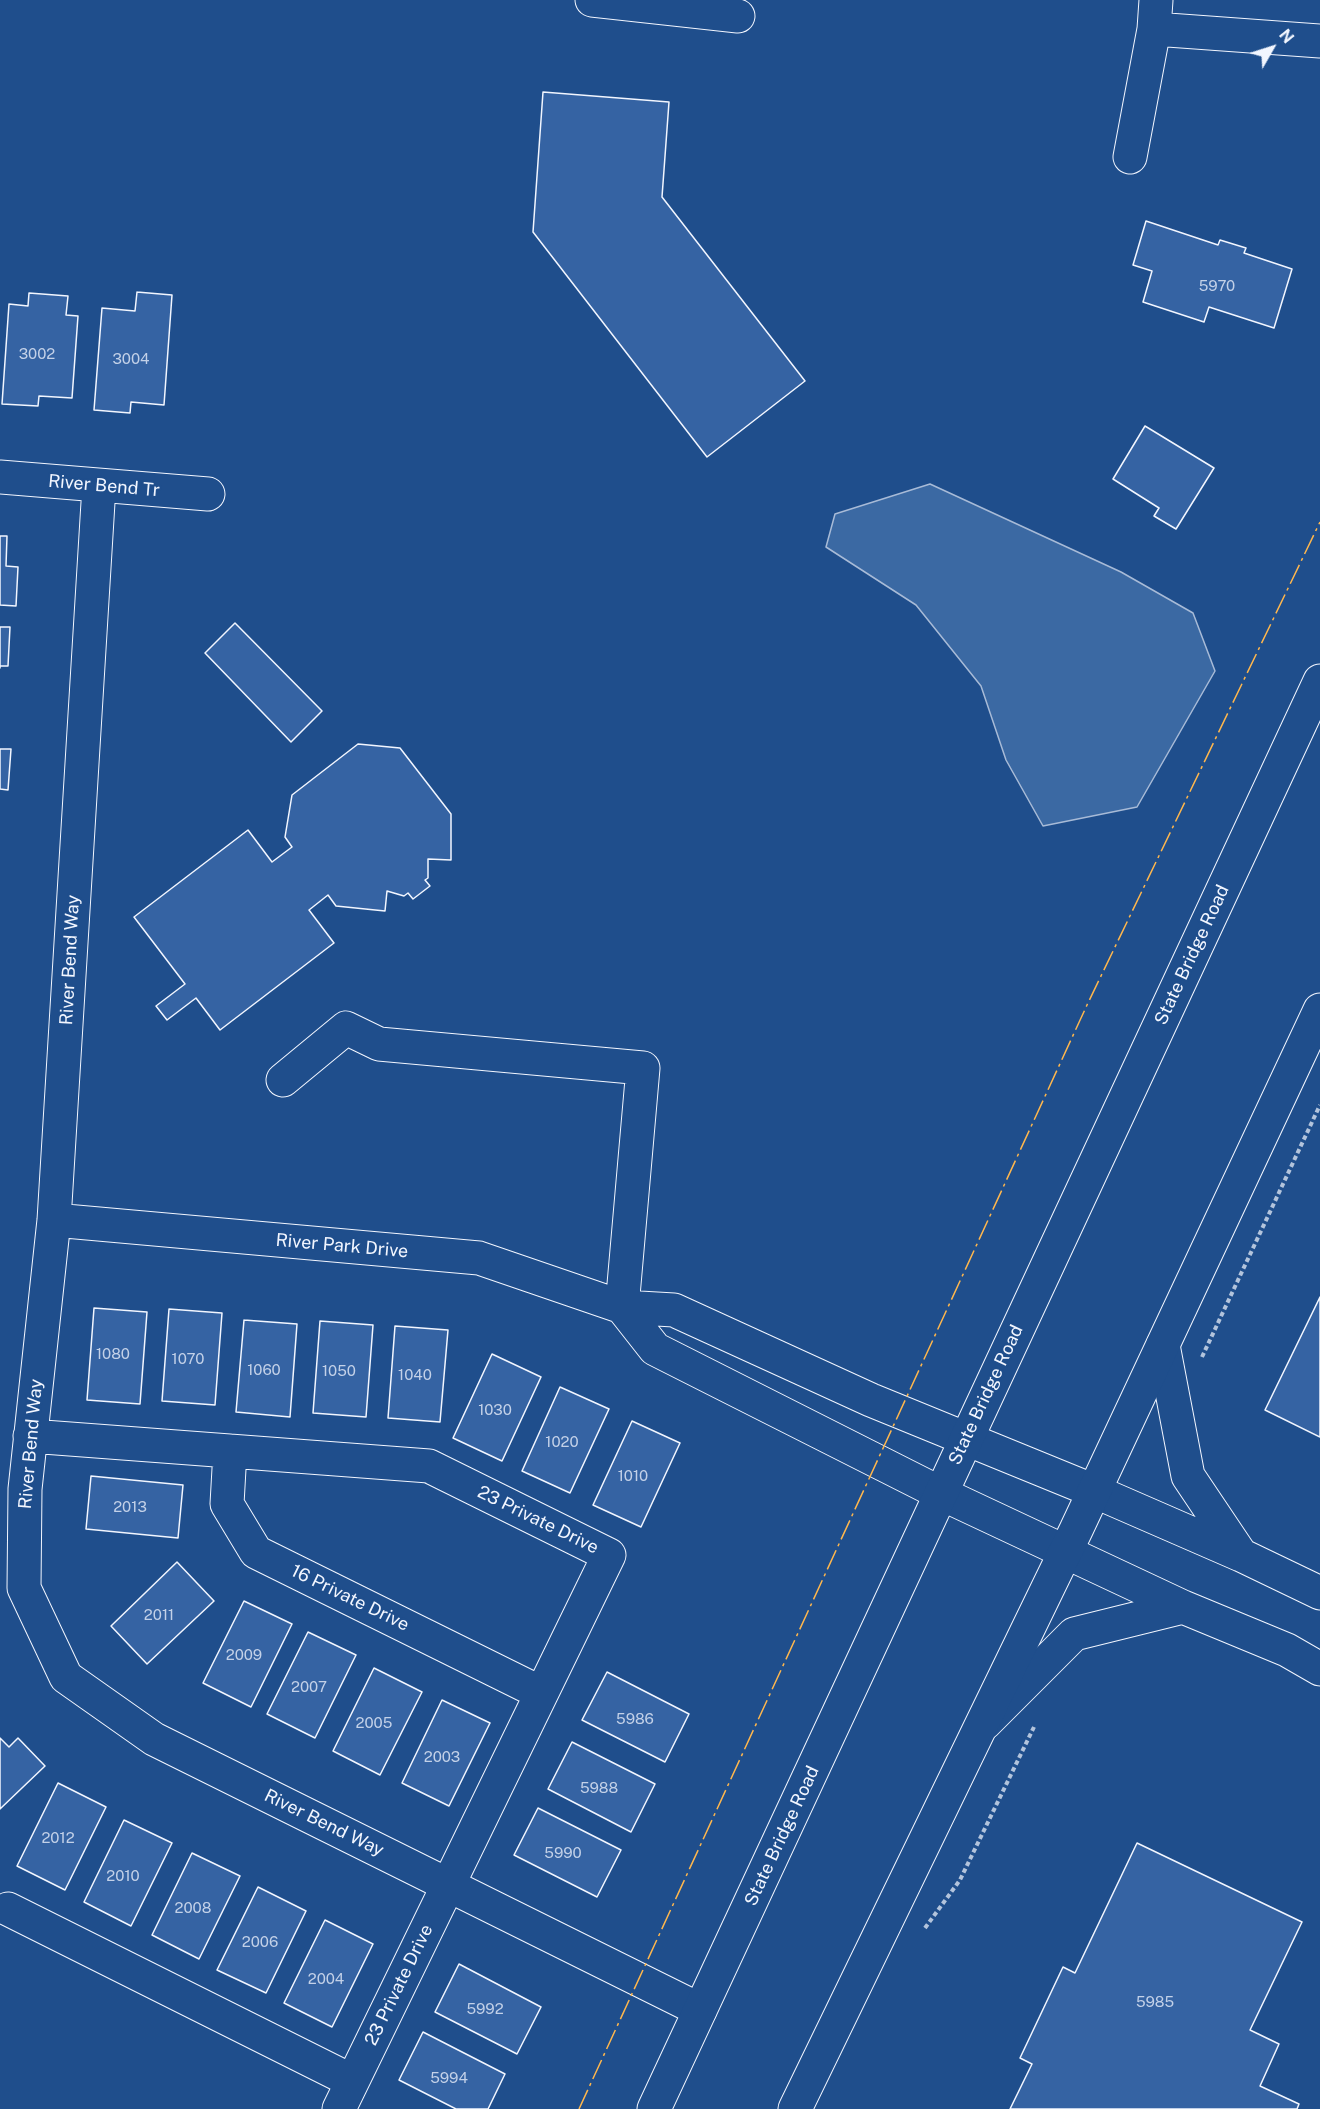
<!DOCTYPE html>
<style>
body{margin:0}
#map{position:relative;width:1320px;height:2109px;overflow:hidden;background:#1f4e8c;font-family:"Public Sans",sans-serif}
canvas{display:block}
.north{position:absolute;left:1242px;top:18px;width:60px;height:60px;-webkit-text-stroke:4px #1f4e8c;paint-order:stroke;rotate:51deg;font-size:16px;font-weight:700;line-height:24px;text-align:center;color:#f2f6ff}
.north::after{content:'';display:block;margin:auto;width:21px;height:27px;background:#f2f6ff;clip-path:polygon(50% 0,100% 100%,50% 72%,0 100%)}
</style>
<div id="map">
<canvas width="1320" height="2109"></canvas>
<div class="north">N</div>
</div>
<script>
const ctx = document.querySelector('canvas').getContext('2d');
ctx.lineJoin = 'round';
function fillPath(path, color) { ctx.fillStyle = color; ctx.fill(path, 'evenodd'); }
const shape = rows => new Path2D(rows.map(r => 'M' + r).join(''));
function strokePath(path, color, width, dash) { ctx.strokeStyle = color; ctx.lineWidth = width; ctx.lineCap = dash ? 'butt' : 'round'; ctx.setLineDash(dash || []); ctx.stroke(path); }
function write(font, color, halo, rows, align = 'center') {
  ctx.font = font + ' "Public Sans",sans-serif'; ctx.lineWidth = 4.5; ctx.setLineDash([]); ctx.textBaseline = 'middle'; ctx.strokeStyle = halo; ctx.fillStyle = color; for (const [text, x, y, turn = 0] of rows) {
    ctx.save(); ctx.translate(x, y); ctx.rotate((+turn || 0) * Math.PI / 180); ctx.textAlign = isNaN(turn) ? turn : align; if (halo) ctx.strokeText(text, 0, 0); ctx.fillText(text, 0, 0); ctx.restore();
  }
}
const water = shape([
 [930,484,1121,572,1193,613,1215,671,1137,807,1043,826,1006,760,981,686,916,605,826,547,835,514,930,484]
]);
const building = shape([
 [543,92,669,102,662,197,805,381,707,457,533,232,543,92],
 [1146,221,1218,245,1220,240,1246,248,1244,253,1292,269,1274,328,1209,307,1204,322,1143,302,1152,271,1133,265,1146,221],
 [137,292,172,295,164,405,131,402,130,413,94,410,102,308,135,311,137,292],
 [29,293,68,296,66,315,78,316,72,398,39,396,38,406,2,404,9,304,28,306,29,293],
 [1145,426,1214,468,1176,529,1154,516,1159,508,1113,479,1145,426],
 [0,536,7,536,6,566,18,567,16,606,0,605,0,536],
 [235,623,322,711,291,742,205,653,235,623],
 [0,627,10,627,8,666,0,666,0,668,0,627],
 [358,744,400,748,451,814,451,860,428,859,428,878,425,880,430,886,413,899,408,893,404,896,387,891,385,911,336,906,328,895,309,910,334,943,220,1030,196,998,167,1020,156,1006,185,984,134,917,248,830,272,862,292,847,285,837,292,795,358,744],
 [0,749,11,749,8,790,0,789,0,749],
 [1320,1297,1320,1437,1265,1410,1320,1297],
 [94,1308,147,1312,140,1404,87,1400,94,1308],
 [169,1309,222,1313,215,1405,162,1401,169,1309],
 [244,1320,297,1324,290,1417,236,1412,244,1320],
 [320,1321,373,1325,366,1417,313,1413,320,1321],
 [395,1326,448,1330,440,1422,388,1418,395,1326],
 [492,1354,541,1377,502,1461,453,1438,492,1354],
 [560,1387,609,1409,570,1493,522,1471,560,1387],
 [632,1421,680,1443,641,1527,593,1505,632,1421],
 [91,1476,183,1485,178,1538,86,1529,91,1476],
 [177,1562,214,1601,147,1664,111,1626,177,1562],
 [244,1601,292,1624,251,1707,203,1683,244,1601],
 [308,1632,356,1655,315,1738,267,1714,308,1632],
 [374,1668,422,1692,380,1775,333,1751,374,1668],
 [607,1672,689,1714,665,1762,582,1720,607,1672],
 [442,1700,490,1723,449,1806,402,1783,442,1700],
 [0,1738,9,1747,18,1738,45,1766,0,1809,0,1738],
 [572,1742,655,1784,631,1832,548,1789,572,1742],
 [58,1783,106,1807,65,1890,17,1866,58,1783],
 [538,1808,621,1850,597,1897,514,1855,538,1808],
 [124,1820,172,1843,131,1926,84,1902,124,1820],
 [1137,1843,1302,1922,1250,2030,1279,2044,1260,2086,1299,2104,1297,2109,1010,2109,1032,2064,1020,2058,1063,1967,1075,1973,1137,1843],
 [192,1853,240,1876,199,1959,152,1935,192,1853],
 [258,1887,306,1911,266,1993,217,1970,258,1887],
 [325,1920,373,1944,332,2027,284,2003,325,1920],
 [459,1964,541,2007,517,2054,435,2012,459,1964],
 [423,2032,505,2074,488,2109,456,2109,399,2080,423,2032]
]);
const path = shape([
 [1202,1357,1320,1105],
 [925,1928,960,1880,1034,1727]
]);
const minor = shape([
 [592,0,738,16],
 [1154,29,1320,41],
 [1130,157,1154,29,1156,0],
 [0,477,208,494],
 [99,486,54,1220,25,1489,24,1588,66,1677,154,1739,700,2010],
 [283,1080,346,1028,379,1044,643,1068,622,1307],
 [54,1220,479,1258,622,1307,674,1310,871,1400,1094,1491,1241,1555,1320,1593],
 [622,1307,655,1349,940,1493,1183,1607],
 [1163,1345,1188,1476,1241,1555],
 [30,1436,429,1466,609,1555,339,2109],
 [230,1451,227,1504,256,1552,541,1693],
 [985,1723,1074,1634,1183,1607,1287,1650,1320,1669],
 [8,1909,352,2081]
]);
const highway = shape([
 [654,2109,1320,681],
 [795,2109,1076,1530,1320,1010]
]);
const power = shape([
 [579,2109,1087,1005,1320,522]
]);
const numberNames = [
 ["5970",1217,286],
 ["3002",37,354],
 ["3004",131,359],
 ["1080",113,1354],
 ["1070",188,1359],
 ["1060",264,1370],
 ["1050",339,1371],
 ["1040",415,1375],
 ["1030",495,1410],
 ["1020",562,1442],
 ["1010",633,1476],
 ["2013",130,1507],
 ["2011",159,1615],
 ["2009",244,1655],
 ["2007",309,1687],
 ["5986",635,1719],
 ["2005",374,1723],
 ["2003",442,1757],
 ["5988",599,1788],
 ["2012",58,1838],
 ["5990",563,1853],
 ["2010",123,1876],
 ["2008",193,1908],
 ["2006",260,1942],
 ["2004",326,1979],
 ["5985",1155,2002],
 ["5992",485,2009],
 ["5994",449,2078]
];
const streetNames = [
 ["River Bend Tr",104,486,5],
 ["State Bridge Road",1192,955,-65],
 ["River Bend Way",70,960,-87],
 ["River Park Drive",342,1246,5],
 ["State Bridge Road",986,1395,-65],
 ["River Bend Way",31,1444,-85],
 ["23 Private Drive",538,1520,26],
 ["16 Private Drive",350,1598,26],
 ["River Bend Way",324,1823,26],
 ["State Bridge Road",782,1836,-65],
 ["23 Private Drive",399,1985,-64]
];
fillPath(water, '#3b69a3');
strokePath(water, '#a8bbd7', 1.5);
fillPath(building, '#3563a3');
strokePath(building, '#f2f6ff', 1.5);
strokePath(minor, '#f2f6ff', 35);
strokePath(highway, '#f2f6ff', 35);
strokePath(path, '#b3c4dc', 4, [4.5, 3]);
strokePath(minor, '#1f4e8c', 33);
strokePath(highway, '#1f4e8c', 33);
strokePath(power, '#ffb74d', 1.5, [21, 4.5, 3, 4.5]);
write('15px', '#c3d1e8', null, numberNames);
write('18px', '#f2f6ff', '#1f4e8c', streetNames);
</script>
